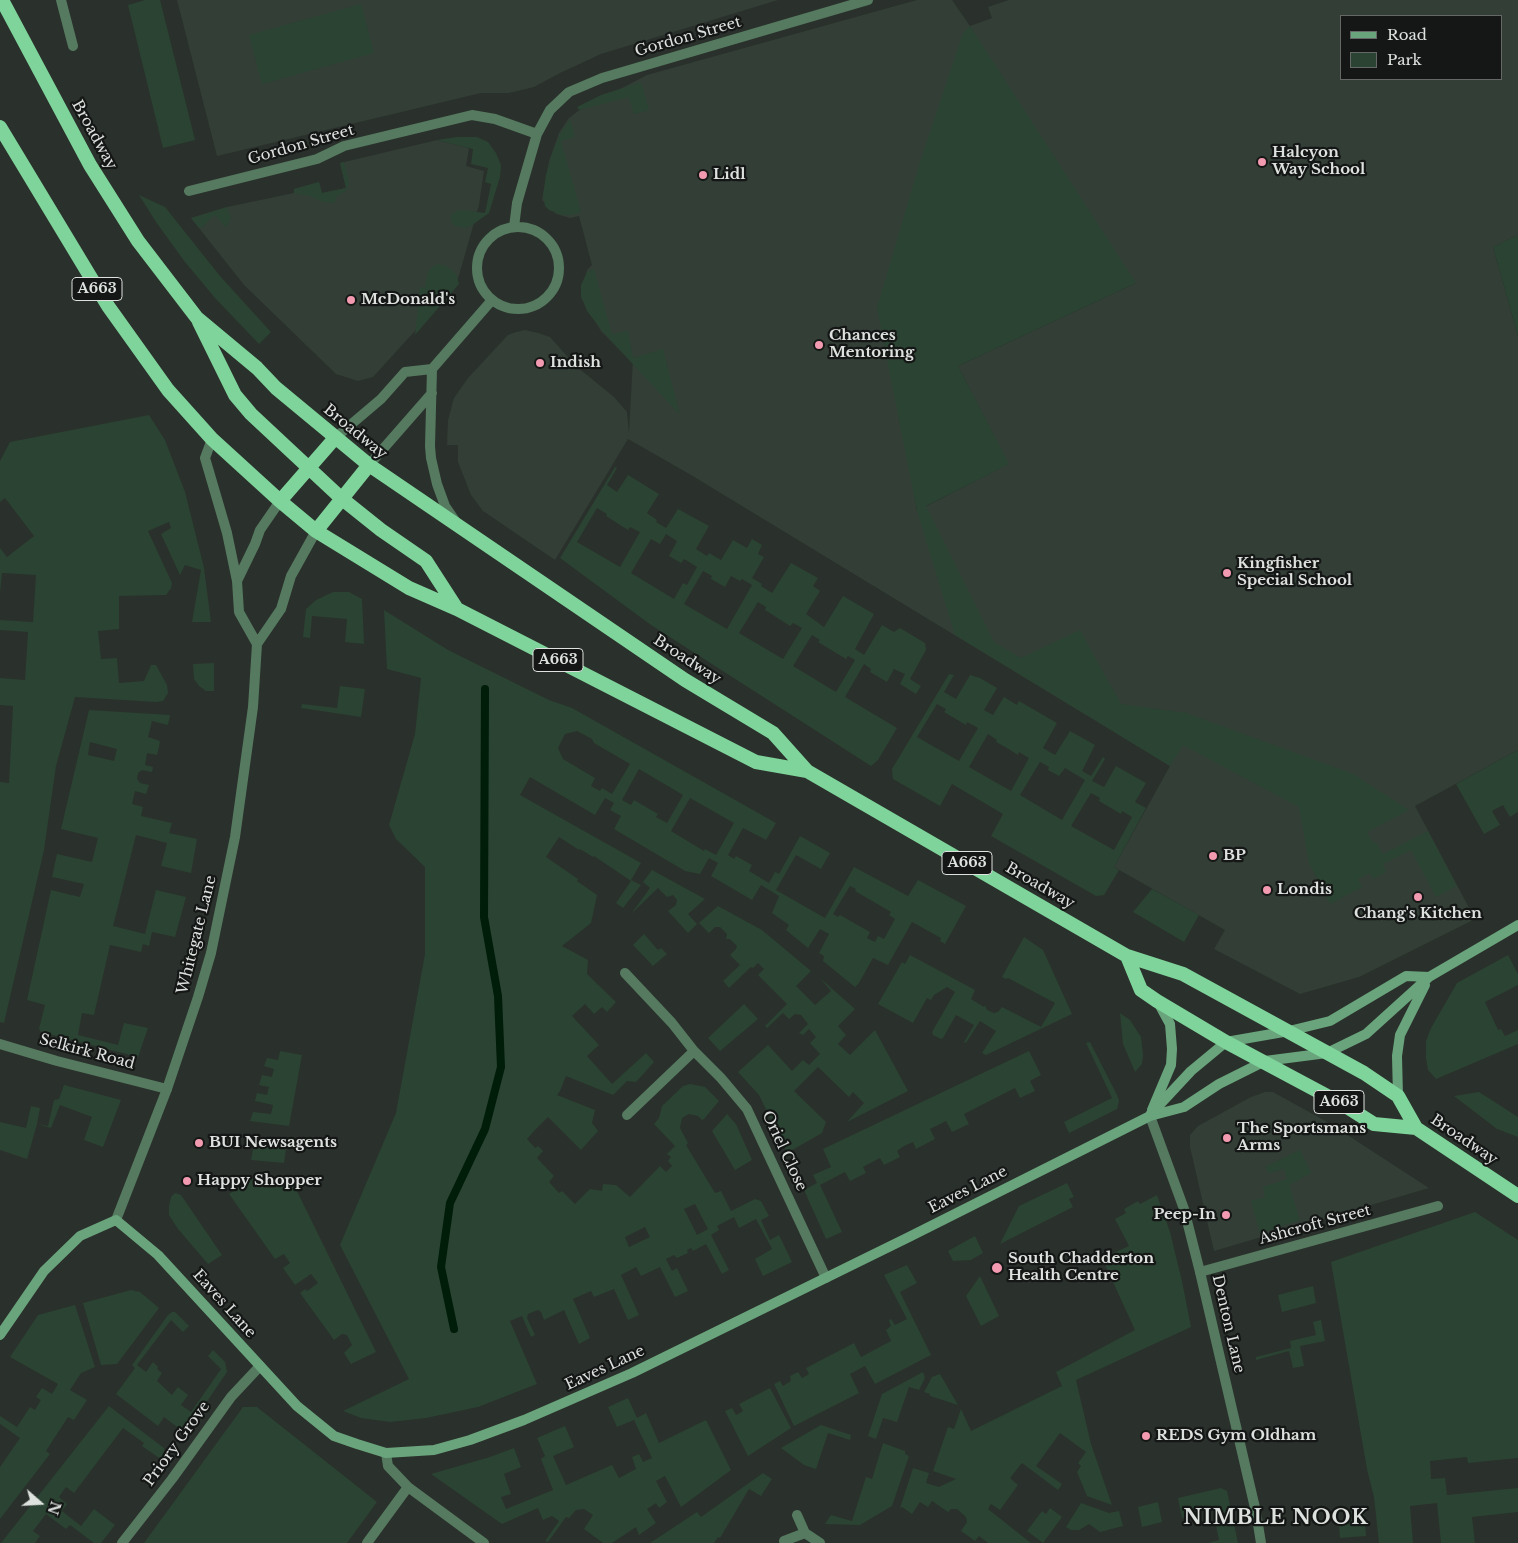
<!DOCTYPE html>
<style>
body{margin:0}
#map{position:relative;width:1518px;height:1543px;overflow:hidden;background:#2a302b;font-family:"Libre Baskerville",serif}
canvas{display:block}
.legend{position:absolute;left:1340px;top:15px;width:162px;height:65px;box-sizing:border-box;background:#141715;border:1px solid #656866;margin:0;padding:6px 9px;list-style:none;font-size:15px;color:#dee2df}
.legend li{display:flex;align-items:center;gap:10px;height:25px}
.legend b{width:25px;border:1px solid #656866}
.north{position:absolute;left:15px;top:1478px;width:50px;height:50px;-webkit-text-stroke:4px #141715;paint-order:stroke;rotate:109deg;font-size:14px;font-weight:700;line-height:20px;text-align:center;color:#dee2df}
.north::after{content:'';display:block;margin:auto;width:18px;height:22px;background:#dee2df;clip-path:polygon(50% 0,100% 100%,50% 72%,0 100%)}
</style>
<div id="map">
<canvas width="1518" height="1543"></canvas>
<ul class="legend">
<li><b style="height:6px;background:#69a47c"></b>Road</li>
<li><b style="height:14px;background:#2b4332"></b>Park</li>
</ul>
<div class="north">N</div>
</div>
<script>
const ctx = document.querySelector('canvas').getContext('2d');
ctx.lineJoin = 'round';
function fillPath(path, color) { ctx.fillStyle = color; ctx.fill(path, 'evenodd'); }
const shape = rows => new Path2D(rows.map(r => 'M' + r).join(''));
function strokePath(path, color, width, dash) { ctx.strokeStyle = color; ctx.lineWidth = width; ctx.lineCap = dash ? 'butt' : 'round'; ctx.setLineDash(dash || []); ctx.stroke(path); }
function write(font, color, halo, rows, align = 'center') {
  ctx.font = font + ' "Libre Baskerville",serif'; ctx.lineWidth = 4.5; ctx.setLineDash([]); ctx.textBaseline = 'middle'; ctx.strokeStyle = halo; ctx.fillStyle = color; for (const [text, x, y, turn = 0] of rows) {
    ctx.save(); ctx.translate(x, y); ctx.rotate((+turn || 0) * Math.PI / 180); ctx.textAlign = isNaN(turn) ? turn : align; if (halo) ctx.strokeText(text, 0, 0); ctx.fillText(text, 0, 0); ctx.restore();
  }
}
const built = shape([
 [177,0,778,0,601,54,560,73,534,87,509,93,481,93,217,156],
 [917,0,952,0,970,26,992,18,988,7,1009,0,1518,0,1518,235,1493,247,1518,336,1518,750,1415,806,1475,919,1359,977,1300,994,1214,949,1225,930,1114,867,1170,766,691,475,628,439,555,560,483,511,471,495,458,462,458,445,447,445,448,420,454,398,468,378,508,335,516,332,525,330,538,333,550,337,576,366,614,397,627,412,629,433,633,358,626,356,601,331,581,298,587,270,592,265,579,216,570,218,556,214,542,200,549,161,559,133,569,118,578,111,647,75],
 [1342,16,1502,16,1502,79,1342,79],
 [885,282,1136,283,958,366,1008,464,917,511],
 [437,140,469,148,466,166,484,171,479,205,456,286,373,377,358,381,336,374,244,285,191,218,227,207,294,193,294,189,319,182,322,193,346,188,340,163],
 [1265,1092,1273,1092,1329,1123,1429,1188,1214,1251,1190,1147,1190,1135,1198,1126,1251,1097]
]);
const green = shape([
 [145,0,160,0,195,140,163,148,128,5],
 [361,4,374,53,262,84,249,35],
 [970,26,1136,283,958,366,1009,464,926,506,994,642,1021,658,1080,630,1121,704,1186,713,1353,774,1409,810,1367,832,1373,843,1376,842,1383,854,1428,831,1457,886,1436,897,1411,850,1383,864,1386,872,1373,879,1370,873,1358,879,1362,887,1330,904,1309,863,1299,807,1183,745,1170,766,955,635,917,511,877,308,920,162,963,33],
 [641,82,649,110,634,114,629,97,579,110,577,107,601,95],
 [570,119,575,137,561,141,581,212,572,215,562,215,549,210,545,206,543,195,546,175,553,151,560,134],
 [457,137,477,137,488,142,496,153,501,165,500,177,489,213,471,226,465,228,455,226,451,222,451,215,456,211,461,210,485,213,491,184,485,182,488,168,471,164,473,149,437,140],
 [344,162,349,179,349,184,347,190,336,197,335,203,323,202,310,196,294,193,294,189,319,182,322,193,346,188,340,163],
 [139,195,165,207,220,276,271,332,259,344,215,298,185,262,156,222],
 [227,207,231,217,226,228,215,215,200,229,191,218],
 [1518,235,1518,336,1493,247],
 [438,264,448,267,456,274,459,284,415,335,420,287,425,288,428,272,433,266],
 [594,269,612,334,628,331,633,358,663,349,680,415,603,332,587,311,581,296,581,285,587,272],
 [149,415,165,440,185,492,204,568,211,622,192,622,201,570,185,565,180,575,161,534,171,528,169,522,148,531,172,583,171,588,166,595,119,596,119,629,98,631,101,659,117,658,119,683,144,681,151,665,156,665,167,685,168,693,163,701,156,702,75,697,56,766,44,850,4,1023,0,1022,0,782,9,783,13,706,0,705,0,678,25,680,28,632,0,630,0,620,33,622,36,575,2,573,0,593,0,548,7,557,34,536,5,498,0,502,0,461,10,442],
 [615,467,617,468,607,485,617,492,628,475,659,494,647,513,657,520,656,522,666,528,678,509,709,526,696,549,707,556,709,553,721,560,733,540,747,548,752,539,762,545,758,554,764,557,752,578,762,584,761,586,772,593,791,563,818,578,813,586,820,591,806,614,824,627,843,596,874,614,855,649,864,655,882,625,894,632,900,628,925,643,926,650,910,679,921,686,916,694,900,684,905,674,894,669,887,682,870,672,871,669,864,664,845,697,897,728,878,760,871,766,651,625,560,558],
 [597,508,607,514,606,516,628,530,630,527,640,532,620,567,577,542],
 [666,534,677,541,669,556,681,563,684,559,697,567,687,585,683,583,674,599,631,573,651,539,660,544],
 [703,571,712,576,711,579,725,587,731,576,740,581,742,579,752,585,727,629,684,604],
 [758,602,766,607,765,610,790,626,793,623,802,628,783,659,739,633],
 [812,635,820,640,818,642,846,659,848,656,855,660,836,692,793,666],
 [333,592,349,592,362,599,364,644,345,642,347,619,312,616,310,638,303,637,306,609,316,600],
 [384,610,448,650,549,700,572,708,776,823,766,840,743,828,728,855,734,859,736,856,752,865,749,871,769,883,775,872,779,874,800,836,830,853,821,869,796,855,776,890,825,918,854,867,908,896,918,880,966,906,945,944,940,941,941,938,912,922,888,965,873,958,859,983,855,987,823,961,824,956,819,953,829,934,820,929,808,948,786,930,789,925,772,913,779,896,761,885,752,900,711,876,718,863,709,858,700,874,685,871,614,829,621,816,610,810,614,803,605,798,595,815,530,777,520,795,641,863,631,880,641,885,623,908,616,903,631,881,594,856,593,857,580,849,579,850,559,837,546,857,578,879,577,881,597,895,591,923,562,946,588,960,587,974,616,1002,607,1012,602,1007,594,1014,585,1004,572,1016,599,1045,587,1056,612,1084,646,1053,654,1062,636,1082,627,1081,613,1095,566,1076,560,1091,557,1095,595,1110,592,1123,598,1131,581,1150,548,1117,535,1130,527,1139,535,1148,538,1146,543,1151,537,1158,554,1176,549,1182,559,1193,562,1191,575,1204,590,1189,602,1191,603,1184,616,1185,630,1197,660,1166,666,1172,672,1166,668,1161,671,1157,667,1154,675,1146,654,1124,659,1118,662,1106,683,1086,690,1084,705,1087,719,1101,704,1119,702,1120,698,1116,689,1114,682,1118,680,1128,688,1143,686,1145,715,1193,721,1191,731,1211,755,1199,761,1201,769,1216,761,1220,770,1240,779,1235,792,1262,763,1276,755,1259,772,1249,756,1219,739,1228,734,1217,717,1226,719,1230,711,1235,729,1270,722,1274,706,1244,693,1251,691,1248,687,1250,688,1253,677,1258,674,1255,666,1259,672,1271,677,1268,688,1291,675,1297,660,1267,641,1276,636,1267,621,1275,639,1315,628,1320,614,1289,594,1297,591,1291,573,1299,590,1338,579,1344,564,1310,544,1320,541,1312,538,1310,528,1314,527,1318,535,1335,531,1337,522,1316,510,1321,537,1384,478,1407,426,1418,390,1422,361,1418,343,1411,409,1379,340,1245,396,1113,425,954,425,867,396,839,389,825,415,734,421,678,387,669],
 [577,731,592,739,594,743,630,764,612,794,602,788,600,791,591,786,595,778,563,759,558,748,565,734],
 [639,769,683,795,667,823,656,817,658,814,634,800,631,805,622,800],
 [690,798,734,823,716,855,705,849,704,851,671,831],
 [850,886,856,889,855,891,891,912,889,915,895,919,884,939,878,936,875,942,867,938,870,932,840,915,838,917,833,914],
 [695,1204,708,1229,697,1235,684,1209],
 [645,1227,650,1237,629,1247,625,1237],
 [214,663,214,691,206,691,199,686,194,679,193,664],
 [949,674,954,675,944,692,956,699,970,675,980,678,997,688,984,710,993,715,1004,697,1017,705,1019,701,1057,723,1043,748,1055,755,1070,731,1095,745,1082,771,1091,776,1103,757,1105,759,1092,781,1104,787,1116,766,1146,783,1135,802,1146,808,1114,867,1119,870,1104,895,1096,896,991,836,1003,814,952,784,940,806,893,779,892,769],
 [937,704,946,709,944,712,966,725,967,722,978,728,959,761,917,737],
 [988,734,997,740,996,742,1007,748,1018,755,1019,752,1029,758,1011,791,969,767],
 [1040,762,1049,767,1048,770,1059,776,1065,768,1085,780,1062,820,1020,795],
 [1091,793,1100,798,1099,801,1121,814,1122,811,1132,817,1114,850,1071,826],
 [340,686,365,689,361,717,301,708,302,704,337,708],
 [89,710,170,715,168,725,152,721,148,737,160,741,159,747,157,755,147,753,145,765,153,767,152,772,142,770,138,773,137,779,140,783,149,785,146,794,135,791,132,804,143,807,141,816,172,823,169,833,197,839,191,873,161,866,167,843,136,835,113,926,145,934,156,890,186,897,175,937,152,932,149,946,143,944,141,952,110,945,94,1015,82,1013,78,1035,118,1045,124,1023,148,1028,138,1057,41,1032,39,1029,45,1005,27,1000,51,890,80,897,84,884,52,877,57,854,92,862,98,838,61,829],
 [90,742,117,749,114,761,88,755],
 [1518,750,1518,812,1510,817,1503,805,1492,811,1500,825,1484,834,1456,784],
 [652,870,705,899,688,914,697,924,688,933,668,911,676,905,677,900,673,895,667,897,658,888,631,914,650,888,643,882],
 [1152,889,1199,915,1184,942,1133,912],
 [718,906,762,930,811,971,796,986,815,1005,831,991,820,978,855,1009,838,1026,846,1035,838,1044,850,1055,875,1030,908,1091,847,1122,864,1103,853,1092,849,1097,818,1067,794,1091,826,1122,822,1133,787,1153,759,1095,738,1072,768,1045,792,1071,803,1060,809,1065,820,1054,810,1043,816,1037,809,1029,803,1035,799,1033,808,1024,801,1015,795,1014,789,1019,783,1013,767,1028,765,1026,787,1004,758,975,764,969,758,963,753,968,751,967,729,988,723,981,740,965,730,955,736,949,737,946,730,939,726,939,727,934,720,927,715,927,709,933,699,923],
 [644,934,658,950,661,948,667,954,653,966,633,945],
 [1024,937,1043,950,1072,1014,986,1055,982,1053,996,1031,980,1021,966,1043,964,1042,974,1025,956,1015,943,1038,941,1039,933,1035,932,1032,955,992,947,987,934,995,931,1000,927,998,913,1023,878,1004,902,962,905,964,910,955,975,990,971,999,984,1007,985,1005,987,1010,994,1013,998,1012,1002,1007,1041,1027,1055,1003,1008,978,1006,979,1002,977],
 [1508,955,1518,974,1518,985,1485,1002,1498,1030,1501,1029,1505,1036,1518,1030,1518,1044,1436,1079,1428,1070,1426,1058,1426,1041,1431,1028,1457,983],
 [744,1004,758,1019,720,1051,708,1038],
 [1120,1013,1130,1020,1141,1037,1143,1055,1142,1064,1135,1072,1123,1044],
 [1090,1042,1117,1095,1119,1101,1117,1109,1069,1133,1064,1122,1112,1098,1086,1043],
 [280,1051,302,1055,289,1126,250,1121,253,1112,271,1114,273,1105,255,1101,257,1093,267,1095,269,1087,259,1085,262,1075,272,1077,274,1069,264,1066,267,1058,278,1060],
 [1029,1051,1041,1075,1030,1081,1035,1091,1020,1098,1015,1088,964,1114,969,1124,952,1132,946,1121,930,1129,935,1139,916,1149,913,1142,904,1146,897,1151,900,1157,884,1165,880,1158,863,1167,866,1173,850,1181,845,1172,820,1185,842,1232,826,1239,804,1190,817,1183,813,1175,831,1167,823,1149],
 [64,1085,121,1100,103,1147,84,1140,92,1117,60,1105,51,1128,37,1124,27,1159,0,1150,0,1122,26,1128,31,1106,40,1108,37,1124,48,1126,54,1100,59,1099],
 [1479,1092,1518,1117,1518,1137,1497,1129,1454,1096],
 [727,1114,736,1124,752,1160,735,1170,712,1131],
 [255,1138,287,1142,284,1163,251,1160],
 [1300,1150,1311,1173,1289,1185,1300,1220,1260,1233,1251,1201,1265,1197,1263,1187,1287,1179,1284,1169,1269,1173,1265,1167],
 [257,1176,292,1181,376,1352,351,1364,344,1353,352,1345,347,1335,342,1334,334,1340,300,1293,305,1289,307,1291,318,1283,311,1274,295,1285,283,1268,290,1263,284,1254,275,1259,229,1194],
 [1067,1183,1074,1197,1069,1199,1073,1207,1000,1244,1019,1206],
 [175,1193,181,1195,222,1255,208,1264,178,1229,169,1215,169,1206,171,1197],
 [1157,1195,1170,1232,1182,1281,1191,1327,1076,1380,1091,1444,1112,1505,1087,1496,1077,1472,1081,1466,1078,1463,1086,1452,1060,1433,1036,1466,1062,1484,1058,1490,1022,1463,1010,1478,1018,1485,1000,1510,991,1504,988,1509,1031,1543,988,1543,979,1536,975,1541,961,1531,967,1522,966,1517,957,1509,951,1509,948,1512,932,1501,928,1507,920,1502,912,1514,902,1507,900,1508,913,1468,929,1473,926,1483,939,1487,956,1479,933,1471,948,1427,954,1429,961,1409,971,1431,1062,1386,1056,1372,1135,1330,1102,1258,1129,1246,1115,1219,1126,1213,1124,1209,1138,1201,1140,1204],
 [1475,1212,1518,1240,1518,1458,1468,1463,1467,1457,1430,1461,1431,1479,1445,1478,1447,1495,1518,1488,1518,1512,1472,1517,1475,1543,1441,1543,1437,1503,1410,1506,1413,1543,1379,1543,1374,1497,1367,1469,1331,1262],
 [975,1236,983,1253,971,1260,953,1261,948,1251],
 [907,1265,917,1283,900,1292,931,1355,875,1384,865,1366,850,1374,859,1393,794,1426,774,1384,780,1381,783,1386,791,1381,790,1376,798,1372,802,1378,809,1374,806,1368,854,1343,861,1357,891,1341,886,1330,891,1326,889,1320,891,1319,895,1325,907,1319,884,1275],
 [980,1276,999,1316,981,1326,966,1296],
 [1313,1286,1316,1303,1282,1312,1278,1295],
 [131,1290,140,1292,159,1308,117,1364,101,1365,83,1303],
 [75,1305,95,1367,81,1373,70,1390,87,1400,74,1420,68,1417,46,1451,50,1454,0,1519,0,1467,20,1438,0,1424,0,1416,17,1427,30,1407,35,1410,41,1400,36,1397,42,1388,52,1394,58,1384,10,1357,38,1315],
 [172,1312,175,1312,189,1326,183,1332,171,1320,137,1365,146,1372,153,1362,158,1367,157,1369,162,1373,157,1381,172,1395,178,1387,188,1395,181,1405,191,1412,221,1369,208,1356,213,1350,225,1362,227,1372,193,1422,188,1426,180,1429,164,1417,158,1426,116,1394,135,1368,132,1365,168,1315],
 [1321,1320,1325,1341,1300,1346,1304,1366,1293,1368,1289,1351,1256,1360,1256,1357,1291,1348,1290,1341,1316,1335,1313,1322],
 [923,1372,925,1378,919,1390,909,1387,897,1422,883,1418,876,1439,868,1436,882,1394],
 [940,1374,958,1405,930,1396,930,1394,924,1392,932,1377],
 [770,1388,791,1428,748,1456,725,1411,732,1408,736,1415,743,1411,739,1404],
 [628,1398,637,1418,646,1413,659,1443,706,1420,731,1470,681,1507,665,1476,656,1481,667,1502,659,1508,656,1503,647,1509,656,1523,639,1535,636,1527,612,1543,603,1543,584,1529,593,1515,584,1509,576,1510,569,1518,566,1517,548,1542,545,1541,559,1521,552,1516,543,1520,538,1508,502,1524,431,1474,490,1457,514,1448,521,1467,504,1474,511,1494,501,1497,506,1509,553,1490,541,1459,545,1456,537,1438,565,1426,574,1447,553,1456,566,1485,612,1465,619,1478,636,1469,632,1457,639,1454,643,1462,652,1458,634,1420,617,1427,608,1407],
 [109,1406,164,1448,165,1454,162,1460,142,1446,144,1443,123,1428,74,1493,66,1487,59,1497,67,1504,62,1511,81,1526,94,1509,115,1525,101,1543,94,1543,70,1525,66,1529,46,1514,33,1531,40,1536,35,1543,1,1543],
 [243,1407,257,1407,377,1502,347,1543,144,1543],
 [821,1425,851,1435,850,1440,828,1433,816,1469,804,1465,781,1448],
 [883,1443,905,1451,905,1454,909,1456,892,1506,860,1525,825,1524,831,1515,852,1521,866,1477,872,1479],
 [763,1473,772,1479,761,1496,749,1489,720,1538,718,1537,714,1543,650,1543,697,1512,701,1517],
 [1221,1488,1227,1491,1238,1543,1208,1543,1219,1540,1212,1506,1195,1510,1196,1515,1182,1518,1178,1498],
 [1158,1502,1162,1522,1142,1527,1138,1507],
 [1081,1503,1109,1513,1119,1511,1123,1526,1100,1532,1089,1524,1079,1530,1071,1530,1066,1527],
 [1364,1507,1366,1536,1340,1538,1339,1525,1349,1524,1348,1511],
 [1050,1508,1062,1517,1043,1543,1027,1531,1042,1511,1046,1514]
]);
const stream = shape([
 [454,1329,441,1267,450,1203,485,1129,501,1067,498,996,484,917,485,689]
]);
const minor = shape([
 [61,0,73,46],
 [189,191,317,159,344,146,472,115,495,119,537,134],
 [514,227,517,203,537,134,550,110,569,92,602,78,868,0],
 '477 268a41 41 0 1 1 82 0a41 41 0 1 1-82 0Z',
 [335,438,381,399,405,372,432,369],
 [369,465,432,393],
 [456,522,445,506,437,484,431,458,430,446,432,369,492,300],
 [625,973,672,1023,694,1051,721,1078,747,1109,826,1278],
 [0,1044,57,1061,167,1089],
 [627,1115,694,1051],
 [1200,1272,1438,1206],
 [386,1453,388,1466,408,1487,484,1543],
 [797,1515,805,1533,820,1543],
 [784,1541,805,1533],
 [122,1543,172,1479,231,1397,260,1366],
 [367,1543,408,1487]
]);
const tertiary = shape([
 [212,439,205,458,227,533,237,581,239,612,257,644],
 [237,581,255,544,260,530,280,501],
 [1150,1116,1184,1209,1200,1272,1256,1512,1261,1543],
 [116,1220,167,1089,198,997,211,953,235,837,253,707,257,644,281,609,291,576,316,531]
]);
const secondary = shape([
 [1398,1096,1397,1056,1400,1035,1425,985],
 [1152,1110,1171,1065,1172,1049,1170,1024,1158,1002],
 [1150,1115,1191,1071,1226,1042,1289,1031,1330,1021,1406,976,1429,977],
 [0,1335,44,1271,80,1236,116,1220,158,1255,297,1406,334,1436,357,1444,386,1453,434,1450,470,1440,524,1420,632,1373,909,1237,1150,1116,1184,1107,1219,1084,1265,1061,1327,1053,1366,1034,1429,977,1518,925]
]);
const trunk = shape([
 [2,0,90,165,138,241,197,318,257,368,276,388,369,465,685,680,773,733,807,771,1127,956,1183,974,1364,1073,1398,1096,1416,1128,1518,1196],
 [0,127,108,306,168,390,212,439,280,501,316,531,409,588,457,609,756,762,807,771],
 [199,322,235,395,251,414,341,498,381,530,426,561,457,609],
 [280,501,335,438],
 [316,531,369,465],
 [1127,956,1141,990,1157,1001,1226,1042,1344,1105,1374,1124,1416,1128]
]);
const markers = [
 [1262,162,5,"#f29ab0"],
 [703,175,5,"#f29ab0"],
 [351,300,5,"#f29ab0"],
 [819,345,5,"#f29ab0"],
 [540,363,5,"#f29ab0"],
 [1227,573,5,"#f29ab0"],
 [1213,856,5,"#f29ab0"],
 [1267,890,5,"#f29ab0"],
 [1418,897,5,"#f29ab0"],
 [1227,1138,5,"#f29ab0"],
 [199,1143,5,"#f29ab0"],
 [187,1181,5,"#f29ab0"],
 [1226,1215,5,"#f29ab0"],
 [997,1268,6,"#f29ab0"],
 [1146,1436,5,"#f29ab0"]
];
const shields = [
 [97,289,50],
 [558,660,50],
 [967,863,50],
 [1339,1102,50]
];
const shieldNames = [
 ["A663",97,289],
 ["A663",558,660],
 ["A663",967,863],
 ["A663",1339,1102]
];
const streetNames = [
 ["Gordon Street",688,37,-16],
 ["Broadway",94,135,61],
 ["Gordon Street",301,145,-16],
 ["Broadway",355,432,39],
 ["Broadway",687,660,33],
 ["Broadway",1040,886,30],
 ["Whitegate Lane",197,935,-76],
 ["Selkirk Road",87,1052,15],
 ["Broadway",1464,1140,34],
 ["Oriel Close",784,1151,65],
 ["Eaves Lane",968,1190,-27],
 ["Ashcroft Street",1315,1225,-15],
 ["Eaves Lane",224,1304,48],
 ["Denton Lane",1228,1324,77],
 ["Eaves Lane",605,1368,-25],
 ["Priory Grove",177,1444,-54]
];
const poiNames = [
 ["Halcyon",1272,153],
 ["Way School",1272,170],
 ["Lidl",713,175],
 ["McDonald's",361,300],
 ["Chances",829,336],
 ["Mentoring",829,353],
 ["Indish",550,363],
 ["Kingfisher",1237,564],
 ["Special School",1237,581],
 ["BP",1223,856],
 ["Londis",1277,890],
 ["Chang's Kitchen",1418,914,"center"],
 ["The Sportsmans",1237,1129],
 ["Arms",1237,1146],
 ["BUI Newsagents",209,1143],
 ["Happy Shopper",197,1181],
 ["Peep-In",1216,1215,"right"],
 ["South Chadderton",1008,1259],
 ["Health Centre",1008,1276],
 ["REDS Gym Oldham",1156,1436]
];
const districtNames = [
 ["NIMBLE NOOK",1276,1518]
];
fillPath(built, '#323e36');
fillPath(green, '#2b4332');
strokePath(stream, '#001d0a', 8);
strokePath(minor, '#557a60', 10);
strokePath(tertiary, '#557a60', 10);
strokePath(secondary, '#69a47c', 10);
strokePath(trunk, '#7ed49a', 14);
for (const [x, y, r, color] of markers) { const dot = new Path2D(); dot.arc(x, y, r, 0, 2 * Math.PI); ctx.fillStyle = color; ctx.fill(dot); strokePath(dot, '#141715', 2); }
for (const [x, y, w] of shields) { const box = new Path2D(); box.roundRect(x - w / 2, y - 11.5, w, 23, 4); ctx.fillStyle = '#141715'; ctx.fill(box); strokePath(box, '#dee2df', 1); }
write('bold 14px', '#dee2df', null, shieldNames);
write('15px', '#dee2df', '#141715', streetNames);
write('bold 15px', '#dee2df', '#141715', poiNames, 'left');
ctx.letterSpacing = '1px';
write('bold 20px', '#dee2df', '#141715', districtNames);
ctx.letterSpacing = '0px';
</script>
